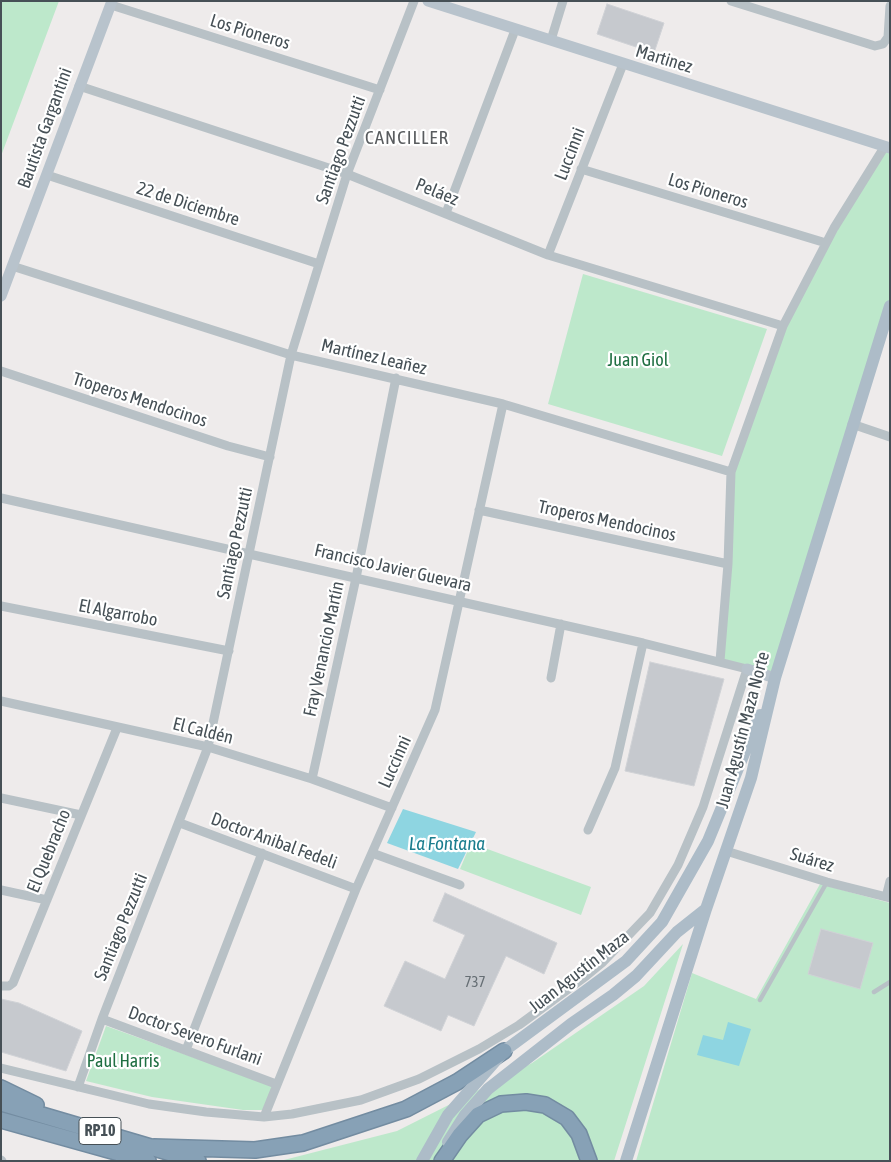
<!DOCTYPE html>
<meta charset="utf-8">
<style>
body{margin:0}
#map{position:relative;width:891px;height:1162px;overflow:hidden;background:#eeebeb;font-family:"Asap Condensed",sans-serif}
canvas{display:block}
.frame{position:absolute;inset:0;border:2px solid #465056;pointer-events:none}
</style>
<div id="map">
<canvas width="891" height="1162"></canvas>
<div class="frame"></div>
</div>
<script>
const ctx = document.querySelector('canvas').getContext('2d');
ctx.lineJoin = 'round';
function fillPath(path, color) { ctx.fillStyle = color; ctx.fill(path, 'evenodd'); }
const shape = rows => new Path2D(rows.map(r => 'M' + r).join(''));
function strokePath(path, color, width, dash) { ctx.strokeStyle = color; ctx.lineWidth = width; ctx.lineCap = dash ? 'butt' : 'round'; ctx.setLineDash(dash || []); ctx.stroke(path); }
function write(font, color, halo, rows, align = 'center') {
  ctx.font = font + ' "Asap Condensed",sans-serif'; ctx.lineWidth = 4.5; ctx.setLineDash([]); ctx.textBaseline = 'middle'; ctx.strokeStyle = halo; ctx.fillStyle = color; for (const [text, x, y, turn = 0] of rows) {
    ctx.save(); ctx.translate(x, y); ctx.rotate((+turn || 0) * Math.PI / 180); ctx.textAlign = isNaN(turn) ? turn : align; if (halo) ctx.strokeText(text, 0, 0); ctx.fillText(text, 0, 0); ctx.restore();
  }
}
const green = shape([
 [1,1,59,1,1,156],
 [885,146,890,148,890,306,775,678,720,661,731,472,783,326],
 [583,274,767,329,722,456,548,404],
 [471,843,591,887,581,915,460,869],
 [820,884,890,903,890,1161,636,1161,692,973,756,999],
 [683,944,614,1161,280,1161,397,1131,532,1063,644,986],
 [106,1026,273,1086,264,1110,243,1110,152,1097,86,1081]
]);
const water = shape([
 [403,809,476,832,458,869,387,843],
 [728,1022,751,1029,739,1066,697,1055,703,1035,723,1040]
]);
const building = shape([
 [607,4,664,23,654,53,597,34,607,4],
 [650,662,724,679,694,786,625,771,650,662],
 [445,893,557,943,544,974,506,956,474,1026,448,1015,441,1031,384,1006,405,961,445,979,465,935,433,921,445,893],
 [821,929,873,943,860,989,808,974,821,929],
 [1,999,19,1003,82,1031,66,1071,1,1052,1,999]
]);
const lane = shape([
 [874,992,890,982],
 [760,1000,827,882]
]);
const street = shape([
 [731,1,875,46,883,44,888,37,890,6],
 [111,5,380,90],
 [551,40,563,1],
 [79,86,347,174,548,255,783,326],
 [581,169,826,243],
 [47,175,319,264],
 [446,213,515,30],
 [548,255,623,64],
 [12,266,291,355,503,404,731,472],
 [1,371,228,446,270,457],
 [852,424,890,437],
 [1,498,643,643,747,669,703,807,678,865,650,913,603,962,586,976,519,1025,479,1049,419,1079,361,1100,292,1114,264,1117,206,1112,149,1104,1,1068],
 [479,510,728,564],
 [1,606,229,651],
 [720,661,728,564,731,472,783,326,834,228,885,146],
 [551,678,561,624],
 [1,701,208,747,312,779,392,808],
 [312,779,356,578,396,378],
 [1,798,81,815],
 [180,823,356,889],
 [588,830,615,768,643,643],
 [726,851,827,882,890,898],
 [372,853,460,885],
 [1,890,47,900],
 [886,897,890,881],
 [1,986,9,986,13,983,117,728],
 [102,1019,276,1084],
 [186,1050,262,853],
 [78,1087,102,1019,208,747,291,355,347,174,414,1],
 [264,1117,356,889,435,710,503,404],
 [1,1160,2,1161]
]);
const secondary = shape([
 [428,1,890,148],
 [1,296,112,1],
 [747,669,775,678]
]);
const primary = shape([
 [448,1142,465,1115,488,1089,571,1024,613,995,636,976,677,932,706,909],
 [422,1161,448,1115,504,1051,626,961,662,922,708,841,760,715],
 [626,1161,706,909,751,778,775,678,890,306]
]);
const highway = shape([
 [1,1088,36,1105],
 [1,1103,198,1161],
 [1,1120,148,1161],
 [154,1147,255,1150,303,1143,406,1109,457,1082,504,1051],
 [442,1161,460,1135,478,1115,501,1104,526,1102,545,1105,567,1118,579,1134,589,1161]
]);
const numberNames = [
 ["737",475,982]
];
const shields = [
 [100,1131,42]
];
const shieldNames = [
 ["RP10",100,1131]
];
const streetNames = [
 ["Los Pioneros",250,32,17],
 ["Martinez",664,59,17],
 ["Bautista Gargantini",45,128,-70],
 ["Santiago Pezzutti",341,150,-70],
 ["Luccinni",570,154,-69],
 ["Los Pioneros",708,191,17],
 ["Peláez",437,192,22],
 ["22 de Diciembre",188,204,18],
 ["Martínez Leañez",374,357,13],
 ["Troperos Mendocinos",140,400,18],
 ["Troperos Mendocinos",607,521,12],
 ["Santiago Pezzutti",235,543,-78],
 ["Francisco Javier Guevara",393,568,13],
 ["El Algarrobo",118,613,11],
 ["Fray Venancio Martín",324,649,-78],
 ["Juan Agustín Maza Norte",743,730,-75],
 ["El Caldén",203,731,14],
 ["Luccinni",395,762,-66],
 ["Doctor Anibal Fedeli",274,841,20],
 ["El Quebracho",49,851,-68],
 ["Suárez",812,860,17],
 ["Santiago Pezzutti",121,927,-68],
 ["Juan Agustín Maza",579,972,-38],
 ["Doctor Severo Furlani",195,1036,20]
];
const parkNames = [
 ["Juan Giol",638,360],
 ["Paul Harris",123,1061]
];
const neighbourhoodNames = [
 ["CANCILLER",407,138]
];
const waterNames = [
 ["La Fontana",447,844]
];
fillPath(green, '#bde8cb');
fillPath(water, '#8ed5e1');
fillPath(building, '#c6c9ce');
strokePath(building, '#d0d2d6', 1);
strokePath(highway, '#738ca1', 18);
strokePath(lane, '#b8c1c6', 4.5);
strokePath(street, '#b8c1c6', 9);
strokePath(secondary, '#b8c3cc', 11);
strokePath(primary, '#adbcc8', 12);
strokePath(highway, '#87a1b6', 15);
write('15px', '#666e74', null, numberNames);
for (const [x, y, w] of shields) { const box = new Path2D(); box.roundRect(x - w / 2, y - 13.5, w, 27, 4); ctx.fillStyle = '#fff'; ctx.fill(box); strokePath(box, '#465056', 1); }
write('bold 16px', '#465056', null, shieldNames);
write('18px', '#465056', '#fff', streetNames);
write('18px', '#1f6f42', '#fff', parkNames);
ctx.letterSpacing = '1px';
write('19px', '#595c5f', '#fff', neighbourhoodNames);
ctx.letterSpacing = '0px';
write('italic 19px', '#1a7d8e', '#fff', waterNames);
</script>
